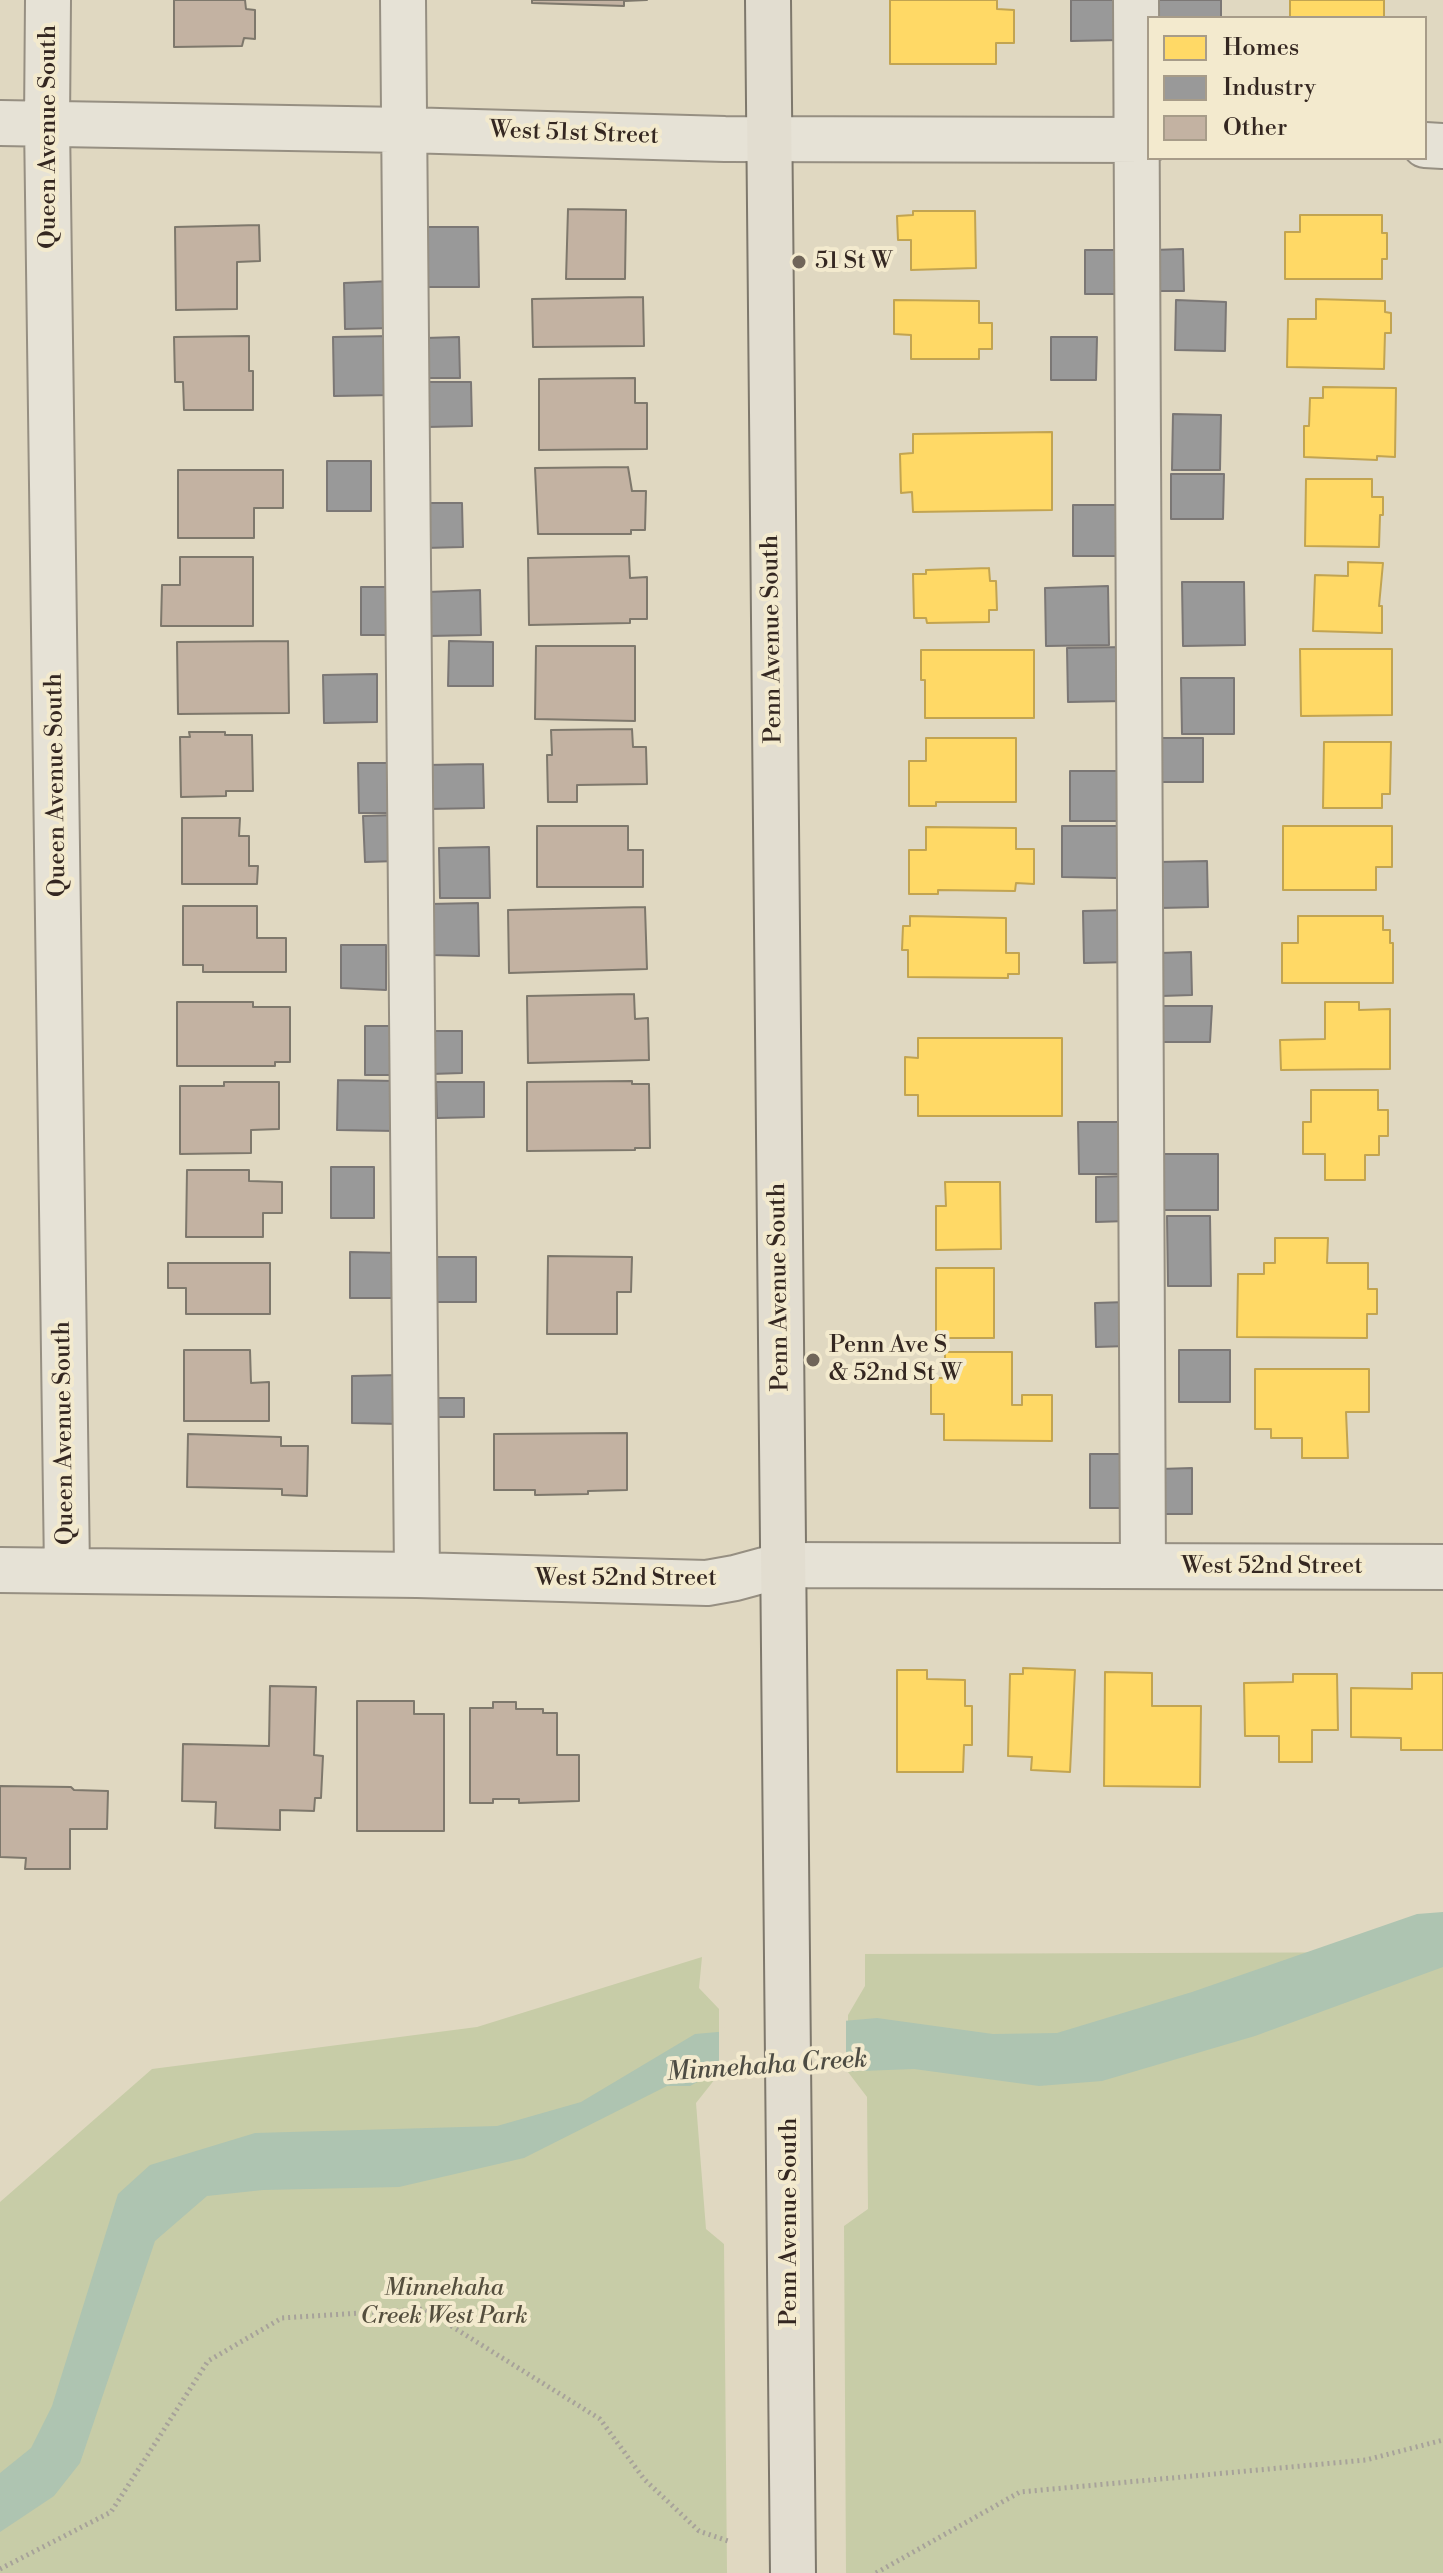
<!DOCTYPE html>
<style>
body{margin:0}
#map{position:relative;width:1443px;height:2573px;overflow:hidden;background:#e0d8c1;font-family:"Libre Bodoni",serif}
canvas{display:block}
.legend{position:absolute;left:1147px;top:16px;width:280px;height:144px;box-sizing:border-box;background:#f3eace;border:2px solid #a79c89;margin:0;padding:10px 14px;list-style:none;font-size:24px;color:#342721}
.legend li{display:flex;align-items:center;gap:16px;height:40px}
.legend b{width:40px;border:2px solid #a79c89}
</style>
<div id="map">
<canvas width="1443" height="2573"></canvas>
<ul class="legend">
<li><b style="height:22px;background:#ffd966"></b>Homes</li>
<li><b style="height:22px;background:#999"></b>Industry</li>
<li><b style="height:22px;background:#c3b2a2"></b>Other</li>
</ul>
</div>
<script>
const ctx = document.querySelector('canvas').getContext('2d');
ctx.lineJoin = 'round';
function fillPath(path, color) { ctx.fillStyle = color; ctx.fill(path, 'evenodd'); }
const shape = rows => new Path2D(rows.map(r => 'M' + r).join(''));
function strokePath(path, color, width, dash) { ctx.strokeStyle = color; ctx.lineWidth = width; ctx.lineCap = dash ? 'butt' : 'round'; ctx.setLineDash(dash || []); ctx.stroke(path); }
function write(font, color, halo, rows, align = 'center') {
  ctx.font = font + ' "Libre Bodoni",serif'; ctx.lineWidth = 8; ctx.setLineDash([]); ctx.textBaseline = 'middle'; ctx.strokeStyle = halo; ctx.fillStyle = color; for (const [text, x, y, turn = 0] of rows) {
    ctx.save(); ctx.translate(x, y); ctx.rotate((+turn || 0) * Math.PI / 180); ctx.textAlign = isNaN(turn) ? turn : align; if (halo) ctx.strokeText(text, 0, 0); ctx.fillText(text, 0, 0); ctx.restore();
  }
}
const green = shape([
 [1443,1952,1443,2573,846,2573,844,2226,868,2209,867,2097,848,2072,848,2015,865,1986,865,1954],
 [702,1957,699,1988,719,2009,719,2074,696,2103,706,2229,724,2244,727,2573,0,2573,0,2202,152,2069,477,2027]
]);
const water = shape([
 [1443,1912,1443,1967,1255,2036,1102,2081,1039,2086,914,2069,707,2077,690,2086,667,2086,524,2158,399,2187,263,2190,207,2196,155,2241,80,2463,54,2496,0,2532,0,2473,31,2448,52,2406,118,2194,150,2165,255,2133,497,2126,581,2102,695,2034,877,2018,993,2034,1057,2033,1192,1992,1417,1914]
]);
const pier = shape([
 [846,2017,846,2075,719,2080,719,2028]
]);
const homes = shape([
 [890,0,997,0,997,9,1014,10,1014,43,996,43,996,64,890,64,890,0],
 [1290,0,1384,0,1384,18,1290,18,1290,0],
 [913,211,975,211,976,268,911,270,911,240,898,240,897,216,913,215,913,211],
 [1300,215,1382,215,1382,233,1387,233,1387,259,1382,259,1382,279,1285,279,1285,232,1300,232,1300,215],
 [1316,299,1385,301,1385,312,1391,313,1391,333,1385,333,1384,369,1287,367,1288,319,1316,319,1316,299],
 [894,300,979,301,979,323,992,323,992,349,979,349,979,359,911,359,911,335,894,334,894,300],
 [1323,387,1396,388,1395,457,1377,456,1377,460,1304,457,1304,426,1309,426,1310,398,1323,398,1323,387],
 [1052,432,1052,510,913,512,912,492,901,493,900,454,913,453,913,434,1052,432],
 [1306,479,1372,479,1372,497,1383,497,1383,515,1380,515,1379,547,1305,546,1306,479],
 [1348,562,1383,563,1379,606,1382,606,1382,633,1313,631,1315,575,1348,576,1348,562],
 [989,568,990,581,996,581,997,610,989,610,989,622,927,623,926,618,914,618,913,574,926,574,926,570,989,568],
 [1300,649,1392,649,1392,715,1301,716,1300,649],
 [921,650,1034,650,1034,718,925,718,925,680,921,680,921,650],
 [926,738,1016,738,1016,802,936,802,936,806,909,806,909,761,926,761,926,738],
 [1324,742,1391,742,1390,794,1382,794,1382,808,1323,808,1324,742],
 [1283,826,1392,826,1392,867,1376,867,1376,890,1283,890,1283,826],
 [926,827,1016,828,1016,849,1034,849,1034,884,1016,883,1015,891,938,890,938,894,909,894,909,850,926,850,926,827],
 [910,916,1006,918,1006,953,1019,953,1019,974,1008,974,1008,978,908,977,908,950,902,950,903,926,910,926,910,916],
 [1298,916,1383,916,1383,930,1390,930,1390,943,1393,943,1393,983,1282,983,1282,943,1298,943,1298,916],
 [1325,1002,1359,1002,1359,1010,1390,1009,1390,1069,1281,1070,1280,1040,1325,1039,1325,1002],
 [918,1038,1062,1038,1062,1116,918,1116,918,1095,905,1095,905,1057,918,1058,918,1038],
 [1311,1090,1378,1090,1378,1110,1388,1110,1388,1136,1379,1136,1379,1155,1365,1155,1365,1180,1325,1180,1325,1154,1303,1154,1303,1122,1311,1122,1311,1090],
 [945,1182,1000,1182,1001,1249,936,1250,936,1206,946,1206,945,1182],
 [1275,1238,1328,1238,1327,1263,1368,1263,1368,1289,1377,1289,1377,1314,1367,1314,1367,1338,1237,1337,1238,1274,1264,1274,1264,1263,1275,1263,1275,1238],
 [936,1268,994,1268,994,1338,936,1338,936,1268],
 [945,1352,1012,1352,1012,1405,1022,1405,1022,1395,1052,1395,1052,1441,944,1440,944,1414,931,1414,931,1378,945,1378,945,1352],
 [1255,1369,1369,1369,1369,1412,1346,1412,1348,1458,1302,1458,1302,1438,1271,1438,1271,1429,1255,1429,1255,1369],
 [1023,1668,1075,1670,1070,1772,1031,1770,1032,1757,1008,1756,1010,1674,1023,1674,1023,1668],
 [897,1670,927,1670,927,1679,965,1680,965,1706,972,1706,972,1745,964,1745,963,1772,897,1772,897,1670],
 [1105,1672,1152,1673,1152,1706,1201,1706,1200,1787,1104,1786,1105,1672],
 [1412,1673,1443,1673,1443,1750,1401,1750,1401,1738,1351,1737,1351,1688,1412,1689,1412,1673],
 [1293,1674,1337,1674,1338,1730,1312,1730,1312,1762,1279,1762,1279,1736,1245,1736,1244,1683,1293,1682,1293,1674]
]);
const industry = shape([
 [1071,0,1120,0,1120,40,1071,41,1071,0],
 [1154,0,1221,0,1221,18,1154,18,1154,0],
 [423,227,478,227,479,287,424,287,423,227],
 [1183,249,1184,291,1154,291,1154,250,1183,249],
 [1085,250,1121,250,1121,294,1085,294,1085,250],
 [391,281,392,328,345,329,344,283,391,281],
 [1176,300,1226,302,1225,351,1175,350,1176,300],
 [392,336,393,395,334,396,333,337,392,336],
 [459,337,460,378,425,378,425,338,459,337],
 [1051,337,1097,337,1096,380,1051,380,1051,337],
 [427,382,471,382,472,426,427,427,427,382],
 [1173,414,1221,415,1220,470,1172,470,1173,414],
 [327,461,371,461,371,511,327,511,327,461],
 [1171,474,1224,474,1223,519,1171,519,1171,474],
 [425,503,462,503,463,547,425,548,425,503],
 [1073,505,1123,505,1123,556,1073,556,1073,505],
 [1182,582,1244,582,1245,645,1183,646,1182,582],
 [1108,586,1109,645,1046,646,1045,588,1108,586],
 [361,587,394,587,394,635,361,635,361,587],
 [480,590,481,635,428,636,427,592,480,590],
 [449,641,493,642,493,686,448,686,449,641],
 [1125,647,1126,701,1068,702,1067,648,1125,647],
 [377,674,377,722,324,723,323,675,377,674],
 [1181,678,1234,678,1234,734,1182,734,1181,678],
 [1158,738,1203,738,1203,782,1158,782,1158,738],
 [358,763,395,763,395,813,359,813,358,763],
 [483,764,484,808,427,809,426,765,483,764],
 [1070,771,1124,771,1124,821,1070,821,1070,771],
 [396,815,397,861,365,862,363,816,396,815],
 [1062,826,1117,826,1117,878,1062,877,1062,826],
 [489,847,490,898,440,898,439,848,489,847],
 [1207,861,1208,907,1159,908,1158,862,1207,861],
 [478,903,479,956,429,955,429,904,478,903],
 [1130,910,1131,962,1084,963,1083,911,1130,910],
 [341,945,386,945,386,990,341,988,341,945],
 [1191,952,1192,995,1161,996,1160,953,1191,952],
 [1160,1006,1212,1006,1210,1042,1159,1042,1160,1006],
 [365,1026,398,1026,398,1075,365,1075,365,1026],
 [431,1031,462,1031,462,1073,431,1074,431,1031],
 [338,1080,395,1081,395,1131,337,1130,338,1080],
 [436,1082,484,1082,484,1117,437,1118,436,1082],
 [1078,1122,1128,1122,1129,1174,1079,1174,1078,1122],
 [1160,1154,1218,1154,1218,1210,1160,1210,1160,1154],
 [331,1167,374,1167,374,1218,331,1218,331,1167],
 [1127,1176,1127,1221,1096,1222,1096,1177,1127,1176],
 [1167,1216,1210,1216,1211,1286,1168,1286,1167,1216],
 [350,1252,400,1253,399,1298,350,1298,350,1252],
 [431,1257,476,1257,476,1302,431,1302,431,1257],
 [1127,1302,1127,1346,1096,1347,1095,1303,1127,1302],
 [1179,1350,1230,1350,1230,1402,1179,1402,1179,1350],
 [400,1375,400,1424,352,1423,352,1376,400,1375],
 [437,1398,464,1398,464,1417,437,1417,437,1398],
 [1090,1454,1131,1454,1131,1508,1090,1508,1090,1454],
 [1192,1468,1192,1514,1161,1514,1160,1469,1192,1468]
]);
const building = shape([
 [174,0,245,0,246,9,255,10,255,39,244,38,242,46,174,47,174,0],
 [532,0,647,0,624,1,624,6,532,3,532,0],
 [568,209,626,210,625,279,566,279,568,209],
 [259,225,260,261,237,262,237,309,176,310,175,227,259,225],
 [643,297,644,346,533,347,532,299,643,297],
 [249,336,249,371,253,371,253,410,184,410,183,382,175,382,174,337,249,336],
 [635,378,635,403,647,403,647,449,539,450,539,379,635,378],
 [628,467,632,491,646,491,645,530,631,530,631,534,538,534,535,468,628,467],
 [178,470,283,470,283,508,254,508,254,538,178,538,178,470],
 [629,556,630,578,647,577,647,619,630,619,630,623,529,625,528,558,629,556],
 [180,557,253,557,253,626,161,626,162,585,180,585,180,557],
 [288,641,289,713,178,714,177,642,288,641],
 [536,646,635,646,635,721,535,719,536,646],
 [632,729,633,747,646,747,647,784,577,785,577,802,548,802,547,755,552,755,551,730,632,729],
 [189,732,225,732,225,735,252,735,253,791,226,791,226,796,181,797,180,737,190,737,189,732],
 [182,818,240,818,239,836,249,836,249,866,258,866,257,884,182,884,182,818],
 [537,826,628,826,628,850,643,850,643,887,537,887,537,826],
 [183,906,257,906,257,938,286,938,286,972,203,972,203,965,183,965,183,906],
 [645,907,647,969,509,973,508,910,645,907],
 [634,994,635,1019,648,1018,649,1060,528,1063,527,996,634,994],
 [177,1002,253,1002,253,1007,290,1007,290,1062,275,1062,275,1066,177,1066,177,1002],
 [632,1081,632,1084,649,1084,650,1148,635,1148,635,1150,527,1151,527,1082,632,1081],
 [224,1082,279,1082,279,1129,251,1130,251,1153,180,1154,180,1086,224,1086,224,1082],
 [187,1170,249,1170,249,1181,282,1182,282,1213,263,1213,263,1237,186,1237,187,1170],
 [548,1256,632,1257,631,1292,617,1292,617,1334,547,1334,548,1256],
 [168,1263,270,1263,270,1314,186,1314,186,1288,168,1288,168,1263],
 [184,1350,250,1350,251,1383,269,1382,269,1421,184,1421,184,1350],
 [627,1433,627,1490,588,1491,588,1494,535,1495,535,1490,494,1490,494,1434,627,1433],
 [188,1434,281,1437,281,1446,308,1446,307,1496,282,1495,282,1489,187,1487,188,1434],
 [270,1686,316,1687,314,1755,323,1756,321,1798,315,1798,314,1811,280,1810,280,1830,215,1828,216,1802,182,1801,183,1744,269,1746,270,1686],
 [357,1701,414,1701,414,1714,444,1714,444,1831,357,1831,357,1701],
 [493,1702,516,1702,516,1709,543,1709,543,1713,557,1713,557,1755,579,1755,579,1801,519,1803,519,1799,493,1799,493,1803,470,1803,470,1708,493,1708,493,1702],
 [0,1786,71,1787,74,1790,108,1791,107,1829,70,1829,70,1869,25,1869,26,1858,0,1857,0,1786]
]);
const path = shape([
 [0,2569,111,2512,208,2361,282,2318,424,2309,600,2419,644,2479,699,2531,731,2542],
 [876,2573,1020,2492,1366,2460,1443,2440]
]);
const minor = shape([
 [48,0,47,123,67,1570],
 [403,0,417,1575],
 [1136,0,1143,1566],
 [0,123,404,130,725,139,1149,140],
 [1425,145,1443,146],
 [0,1570,417,1575,707,1583,735,1578,783,1565,1443,1567]
]);
const major = shape([
 [768,0,793,2573]
]);
const markers = [
 [799,262,8,"#706559"],
 [813,1360,8,"#706559"]
];
const streetNames = [
 ["West 51st Street",574,134,2],
 ["Queen Avenue South",49,137,-90],
 ["Penn Avenue South",773,639,-91],
 ["Queen Avenue South",57,785,-91],
 ["Penn Avenue South",780,1287,-91],
 ["Queen Avenue South",65,1433,-91],
 ["West 52nd Street",1272,1567],
 ["West 52nd Street",626,1579],
 ["Penn Avenue South",790,2222,-90]
];
const poiNames = [
 ["51 St W",815,262],
 ["Penn Ave S",829,1346],
 ["& 52nd St W",829,1374]
];
const parkNames = [
 ["Minnehaha",444,2289],
 ["Creek West Park",444,2317]
];
const waterNames = [
 ["Minnehaha Creek",767,2067,-4]
];
fillPath(green, '#c7cca7');
fillPath(water, '#aec4b1');
fillPath(pier, '#e0d8c1');
fillPath(homes, '#ffd966');
strokePath(homes, '#c2a451', 2);
fillPath(industry, '#999');
strokePath(industry, '#7b7775', 2);
fillPath(building, '#c3b2a2');
strokePath(building, '#7e786c', 2);
strokePath(minor, '#968f82', 48);
strokePath(major, '#7e786c', 48);
strokePath(path, '#a7a29a', 5, [2, 4]);
strokePath(minor, '#e6e2d6', 44);
strokePath(major, '#e2ddd0', 44);
for (const [x, y, r, color] of markers) { const dot = new Path2D(); dot.arc(x, y, r, 0, 2 * Math.PI); ctx.fillStyle = color; ctx.fill(dot); strokePath(dot, '#f3eace', 3); }
write('24px', '#342721', '#f3eace', streetNames);
write('24px', '#342721', '#f3eace', poiNames, 'left');
write('italic 24px', '#544e3d', '#f3eace', parkNames);
write('italic 26px', '#4d4c43', '#f3eace', waterNames);
</script>
